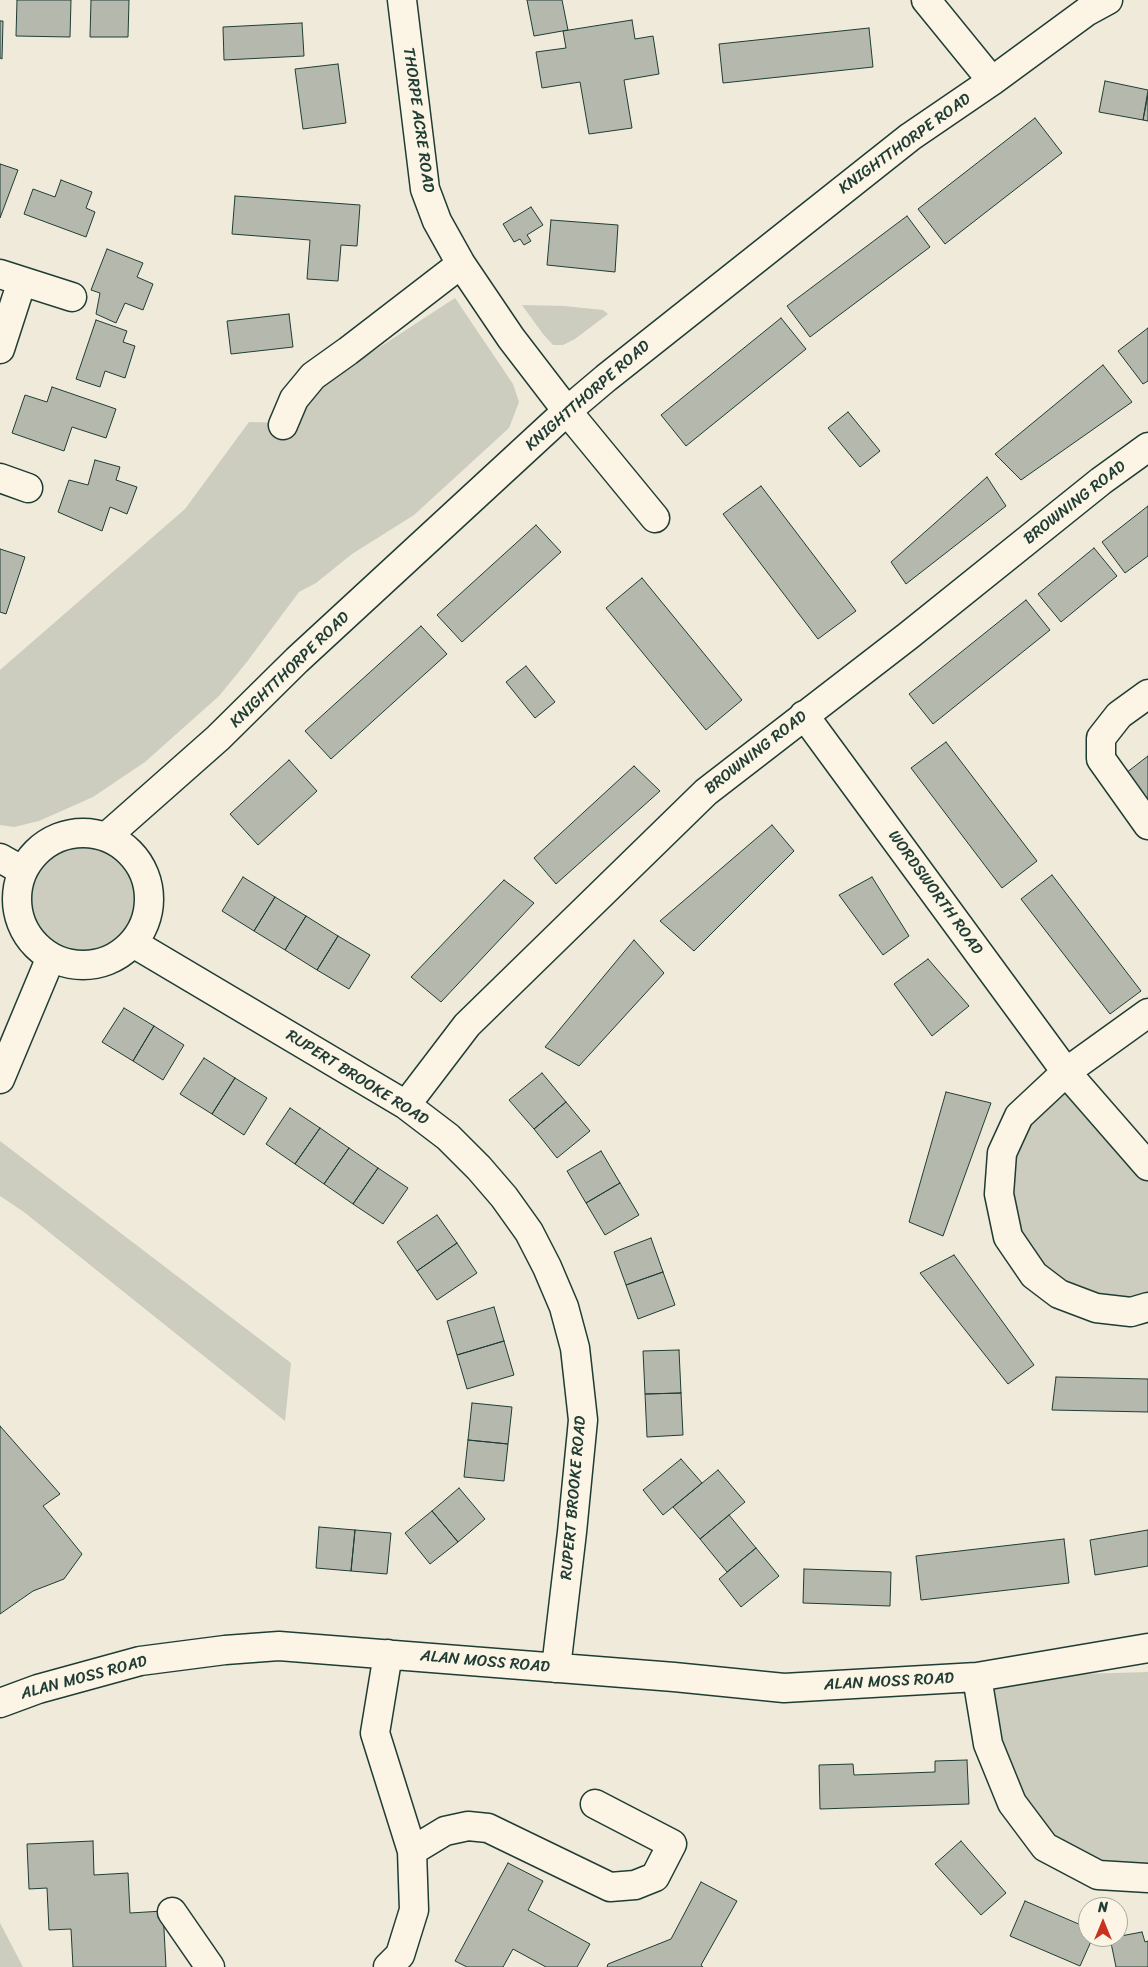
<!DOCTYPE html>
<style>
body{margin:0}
#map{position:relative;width:1148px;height:1967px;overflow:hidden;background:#efeada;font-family:Sriracha,sans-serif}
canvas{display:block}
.north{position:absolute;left:1078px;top:1897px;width:50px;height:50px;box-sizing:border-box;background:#fcf5e5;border:1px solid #a4ab9e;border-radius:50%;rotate:0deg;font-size:14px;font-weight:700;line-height:20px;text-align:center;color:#1f3d34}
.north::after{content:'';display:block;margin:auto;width:18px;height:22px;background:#c8321e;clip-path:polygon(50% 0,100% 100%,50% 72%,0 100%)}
</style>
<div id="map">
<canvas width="1148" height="1967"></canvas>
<div class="north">N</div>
</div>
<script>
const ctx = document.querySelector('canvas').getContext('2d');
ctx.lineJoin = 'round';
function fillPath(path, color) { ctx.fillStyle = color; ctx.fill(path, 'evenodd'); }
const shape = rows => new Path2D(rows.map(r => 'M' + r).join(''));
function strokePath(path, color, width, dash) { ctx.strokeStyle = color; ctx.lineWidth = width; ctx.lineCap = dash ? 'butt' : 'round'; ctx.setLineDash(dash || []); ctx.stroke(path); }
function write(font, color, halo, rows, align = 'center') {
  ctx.font = font + ' Sriracha,sans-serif'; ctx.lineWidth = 4; ctx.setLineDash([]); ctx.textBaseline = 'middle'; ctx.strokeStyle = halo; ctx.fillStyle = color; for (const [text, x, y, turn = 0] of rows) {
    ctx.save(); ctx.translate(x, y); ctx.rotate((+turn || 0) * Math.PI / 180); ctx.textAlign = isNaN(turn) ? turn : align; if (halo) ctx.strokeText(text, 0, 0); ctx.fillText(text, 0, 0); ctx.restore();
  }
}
const green = shape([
 [455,298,513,384,519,402,509,428,414,515,352,554,316,583,299,592,246,663,219,696,145,762,93,797,39,821,14,827,0,825,0,670,185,509,249,422,300,423,306,402,314,390],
 [522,305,564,306,603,310,608,314,575,339,563,345,553,345,543,334],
 '17 899a66 66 0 1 1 132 0a66 66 0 1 1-132 0Z',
 [1066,1072,1148,1166,1148,1307,1096,1308,1008,1237,1002,1153],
 [0,1141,291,1363,285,1421,24,1212,0,1196],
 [1148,1672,1148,1878,1098,1875,1012,1803,977,1677],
 [0,1923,11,1944,23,1967,0,1967]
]);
const building = shape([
 [17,0,71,0,70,37,16,36,17,0],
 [91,0,129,0,128,37,90,37,91,0],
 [527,0,562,0,568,30,534,36,527,0],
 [632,20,635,39,653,36,659,74,624,80,632,128,589,134,580,82,542,88,536,52,566,48,563,31,632,20],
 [0,21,3,21,2,59,0,58,0,21],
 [302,23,304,56,224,60,223,27,302,23],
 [869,28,873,67,723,83,719,44,869,28],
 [338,64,346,123,303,129,295,69,338,64],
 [1105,81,1148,90,1143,120,1099,112,1105,81],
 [1148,95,1148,121,1143,120,1148,95],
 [1035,118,1062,153,945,244,918,209,1035,118],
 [0,164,18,170,0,218,0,164],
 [61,180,92,192,86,208,95,212,86,237,24,214,33,189,55,197,61,180],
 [235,196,360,205,357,246,341,245,338,281,307,279,310,240,232,234,235,196],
 [531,207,543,225,527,235,531,241,524,245,520,239,514,242,503,224,531,207],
 [907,216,930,247,810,337,787,306,907,216],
 [551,220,618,225,615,272,547,265,551,220],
 [107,249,143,263,137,277,153,284,143,310,125,303,116,323,96,314,100,293,91,290,107,249],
 [289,314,293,347,231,354,227,321,289,314],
 [781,318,806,349,686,446,661,415,781,318],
 [96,320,127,331,123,342,135,346,125,378,105,371,100,387,76,379,96,320],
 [1148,328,1148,381,1143,384,1118,351,1148,328],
 [1103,365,1132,402,1021,480,995,454,1103,365],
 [52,387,116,409,106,438,72,427,64,451,12,433,25,395,47,402,52,387],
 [848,412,880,451,860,467,828,428,848,412],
 [95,460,120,467,116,480,137,487,127,514,110,507,102,531,58,512,69,480,88,485,95,460],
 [987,477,1006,506,906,584,891,562,987,477],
 [761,486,856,611,818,639,723,514,761,486],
 [1148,506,1148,556,1125,573,1102,542,1148,506],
 [536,525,561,552,462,642,437,615,536,525],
 [1094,548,1117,576,1061,622,1038,594,1094,548],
 [0,549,25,557,6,614,0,612,0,549],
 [642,578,742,700,706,730,606,608,642,578],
 [1026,600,1050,630,933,724,909,694,1026,600],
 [421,626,447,654,331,759,305,731,421,626],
 [526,666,555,702,535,718,506,682,526,666],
 [946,742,1037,861,1002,888,911,768,946,742],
 [1148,756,1148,802,1126,773,1148,756],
 [289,760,317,791,258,845,230,814,289,760],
 [634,766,660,791,556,884,534,858,634,766],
 [772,825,794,851,694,951,660,921,772,825],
 [1052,875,1141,991,1110,1014,1021,899,1052,875],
 [243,877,275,897,254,931,222,911,243,877],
 [872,877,909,936,883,955,839,895,872,877],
 [504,880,534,903,441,1002,411,977,504,880],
 [275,897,306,916,285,950,254,931,275,897],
 [306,916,338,936,317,970,285,950,306,916],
 [338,936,370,955,349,989,317,970,338,936],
 [634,940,664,973,579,1066,545,1047,634,940],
 [928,959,969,1006,932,1036,894,984,928,959],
 [124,1008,154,1026,133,1061,102,1042,124,1008],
 [154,1026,184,1045,163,1080,133,1061,154,1026],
 [204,1058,235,1078,212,1114,180,1094,204,1058],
 [542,1073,566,1102,534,1129,509,1100,542,1073],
 [235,1078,267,1098,244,1135,212,1114,235,1078],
 [946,1092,991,1103,943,1236,909,1222,946,1092],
 [566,1102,590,1131,557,1158,534,1129,566,1102],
 [290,1108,320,1128,295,1164,266,1144,290,1108],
 [320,1128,349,1148,324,1184,295,1164,320,1128],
 [349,1148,378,1168,353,1204,324,1184,349,1148],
 [601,1151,620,1183,586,1203,567,1171,601,1151],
 [378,1168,408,1188,383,1224,353,1204,378,1168],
 [620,1183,639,1215,605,1235,586,1203,620,1183],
 [437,1215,457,1243,417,1271,397,1242,437,1215],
 [651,1238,663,1272,626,1285,614,1252,651,1238],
 [457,1243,477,1273,437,1300,417,1271,457,1243],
 [954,1255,1034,1365,1008,1384,920,1273,954,1255],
 [663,1272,675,1305,638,1319,626,1285,663,1272],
 [494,1307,504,1341,457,1355,447,1321,494,1307],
 [504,1341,514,1375,467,1389,457,1355,504,1341],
 [679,1350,681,1393,645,1394,643,1351,679,1350],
 [1056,1377,1148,1379,1148,1412,1052,1410,1056,1377],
 [681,1393,683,1435,647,1437,645,1394,681,1393],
 [472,1403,512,1407,508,1444,468,1440,472,1403],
 [0,1426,60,1494,43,1506,82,1554,64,1579,33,1591,0,1614,0,1426],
 [468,1440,508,1444,504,1481,464,1477,468,1440],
 [681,1459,702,1483,663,1515,643,1490,681,1459],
 [718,1470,745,1502,700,1539,673,1507,718,1470],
 [459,1488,485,1519,458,1542,432,1511,459,1488],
 [432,1511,458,1542,430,1564,405,1533,432,1511],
 [729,1515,756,1548,727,1572,700,1539,729,1515],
 [319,1527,355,1530,351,1571,316,1568,319,1527],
 [355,1530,391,1533,387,1574,351,1571,355,1530],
 [1148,1530,1148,1566,1095,1575,1090,1540,1148,1530],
 [1064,1539,1069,1583,921,1600,916,1556,1064,1539],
 [756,1548,779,1576,741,1607,719,1579,756,1548],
 [804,1569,891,1572,890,1606,803,1603,804,1569],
 [967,1760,969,1804,820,1809,819,1765,853,1764,854,1775,935,1772,935,1761,967,1760],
 [93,1841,94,1875,128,1873,130,1913,163,1911,166,1967,73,1967,71,1929,49,1930,47,1888,29,1889,27,1844,93,1841],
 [961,1841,1006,1893,981,1915,935,1864,961,1841],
 [508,1863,543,1881,528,1910,590,1944,577,1967,546,1967,513,1949,503,1967,467,1967,455,1961,508,1863],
 [701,1882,737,1901,701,1965,703,1967,607,1967,608,1964,671,1939,701,1882],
 [1025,1901,1088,1928,1088,1937,1093,1937,1080,1966,1010,1936,1025,1901],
 [1142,1932,1145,1942,1148,1941,1148,1967,1116,1967,1110,1938,1142,1932]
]);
const minor = shape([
 [402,0,425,189,437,221,461,264,511,338,567,411,655,518],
 [926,0,992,81],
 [0,274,72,297],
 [0,349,22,281],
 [283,425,294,399,313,376,348,351,461,264],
 [0,478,28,488],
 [1148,694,1119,715,1101,738,1101,759,1148,825],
 [804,715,1066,1072,1148,1166],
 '17 899a66 66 0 1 1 132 0a66 66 0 1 1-132 0Z',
 [106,837,218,738,297,660,567,411,606,378,910,137,992,81,1086,12,1108,0],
 [0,858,23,871],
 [133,943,406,1105,448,1137,479,1168,504,1197,529,1232,547,1267,564,1307,575,1348,583,1420,572,1532,556,1668],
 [1148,1013,1066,1072,1019,1116,1002,1153,999,1194,1008,1237,1034,1275,1059,1294,1096,1308,1131,1312,1148,1307],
 [0,1079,51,957],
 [406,1105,467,1025,706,792,908,636,1101,481,1148,447],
 [388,1654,375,1733,412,1851,414,1910,400,1955,388,1967],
 [977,1677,988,1744,1012,1803,1045,1847,1098,1875,1148,1878],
 [0,1703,38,1689,140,1661,225,1650,279,1646,674,1677,784,1688,977,1677,1148,1648],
 [412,1851,445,1831,468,1826,488,1828,610,1887,635,1885,655,1877,672,1844,595,1804],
 [172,1912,210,1967]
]);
const streetNames = [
 ["THORPE ACRE ROAD",418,120,82],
 ["KNIGHTTHORPE ROAD",905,144,-36],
 ["KNIGHTTHORPE ROAD",588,396,-41],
 ["BROWNING ROAD",1075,503,-38],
 ["KNIGHTTHORPE ROAD",290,670,-44],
 ["BROWNING ROAD",756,753,-38],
 ["WORDSWORTH ROAD",935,893,54],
 ["RUPERT BROOKE ROAD",357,1078,32],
 ["RUPERT BROOKE ROAD",574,1498,-85],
 ["ALAN MOSS ROAD",485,1662,5],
 ["ALAN MOSS ROAD",84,1678,-15],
 ["ALAN MOSS ROAD",889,1682,-3]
];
fillPath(green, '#cccdbf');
fillPath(building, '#b5b9ad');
strokePath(building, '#1f3d34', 1);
strokePath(minor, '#1f3d34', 31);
strokePath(minor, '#fcf5e5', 28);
write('16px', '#1f3d34', '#fcf5e5', streetNames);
</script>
